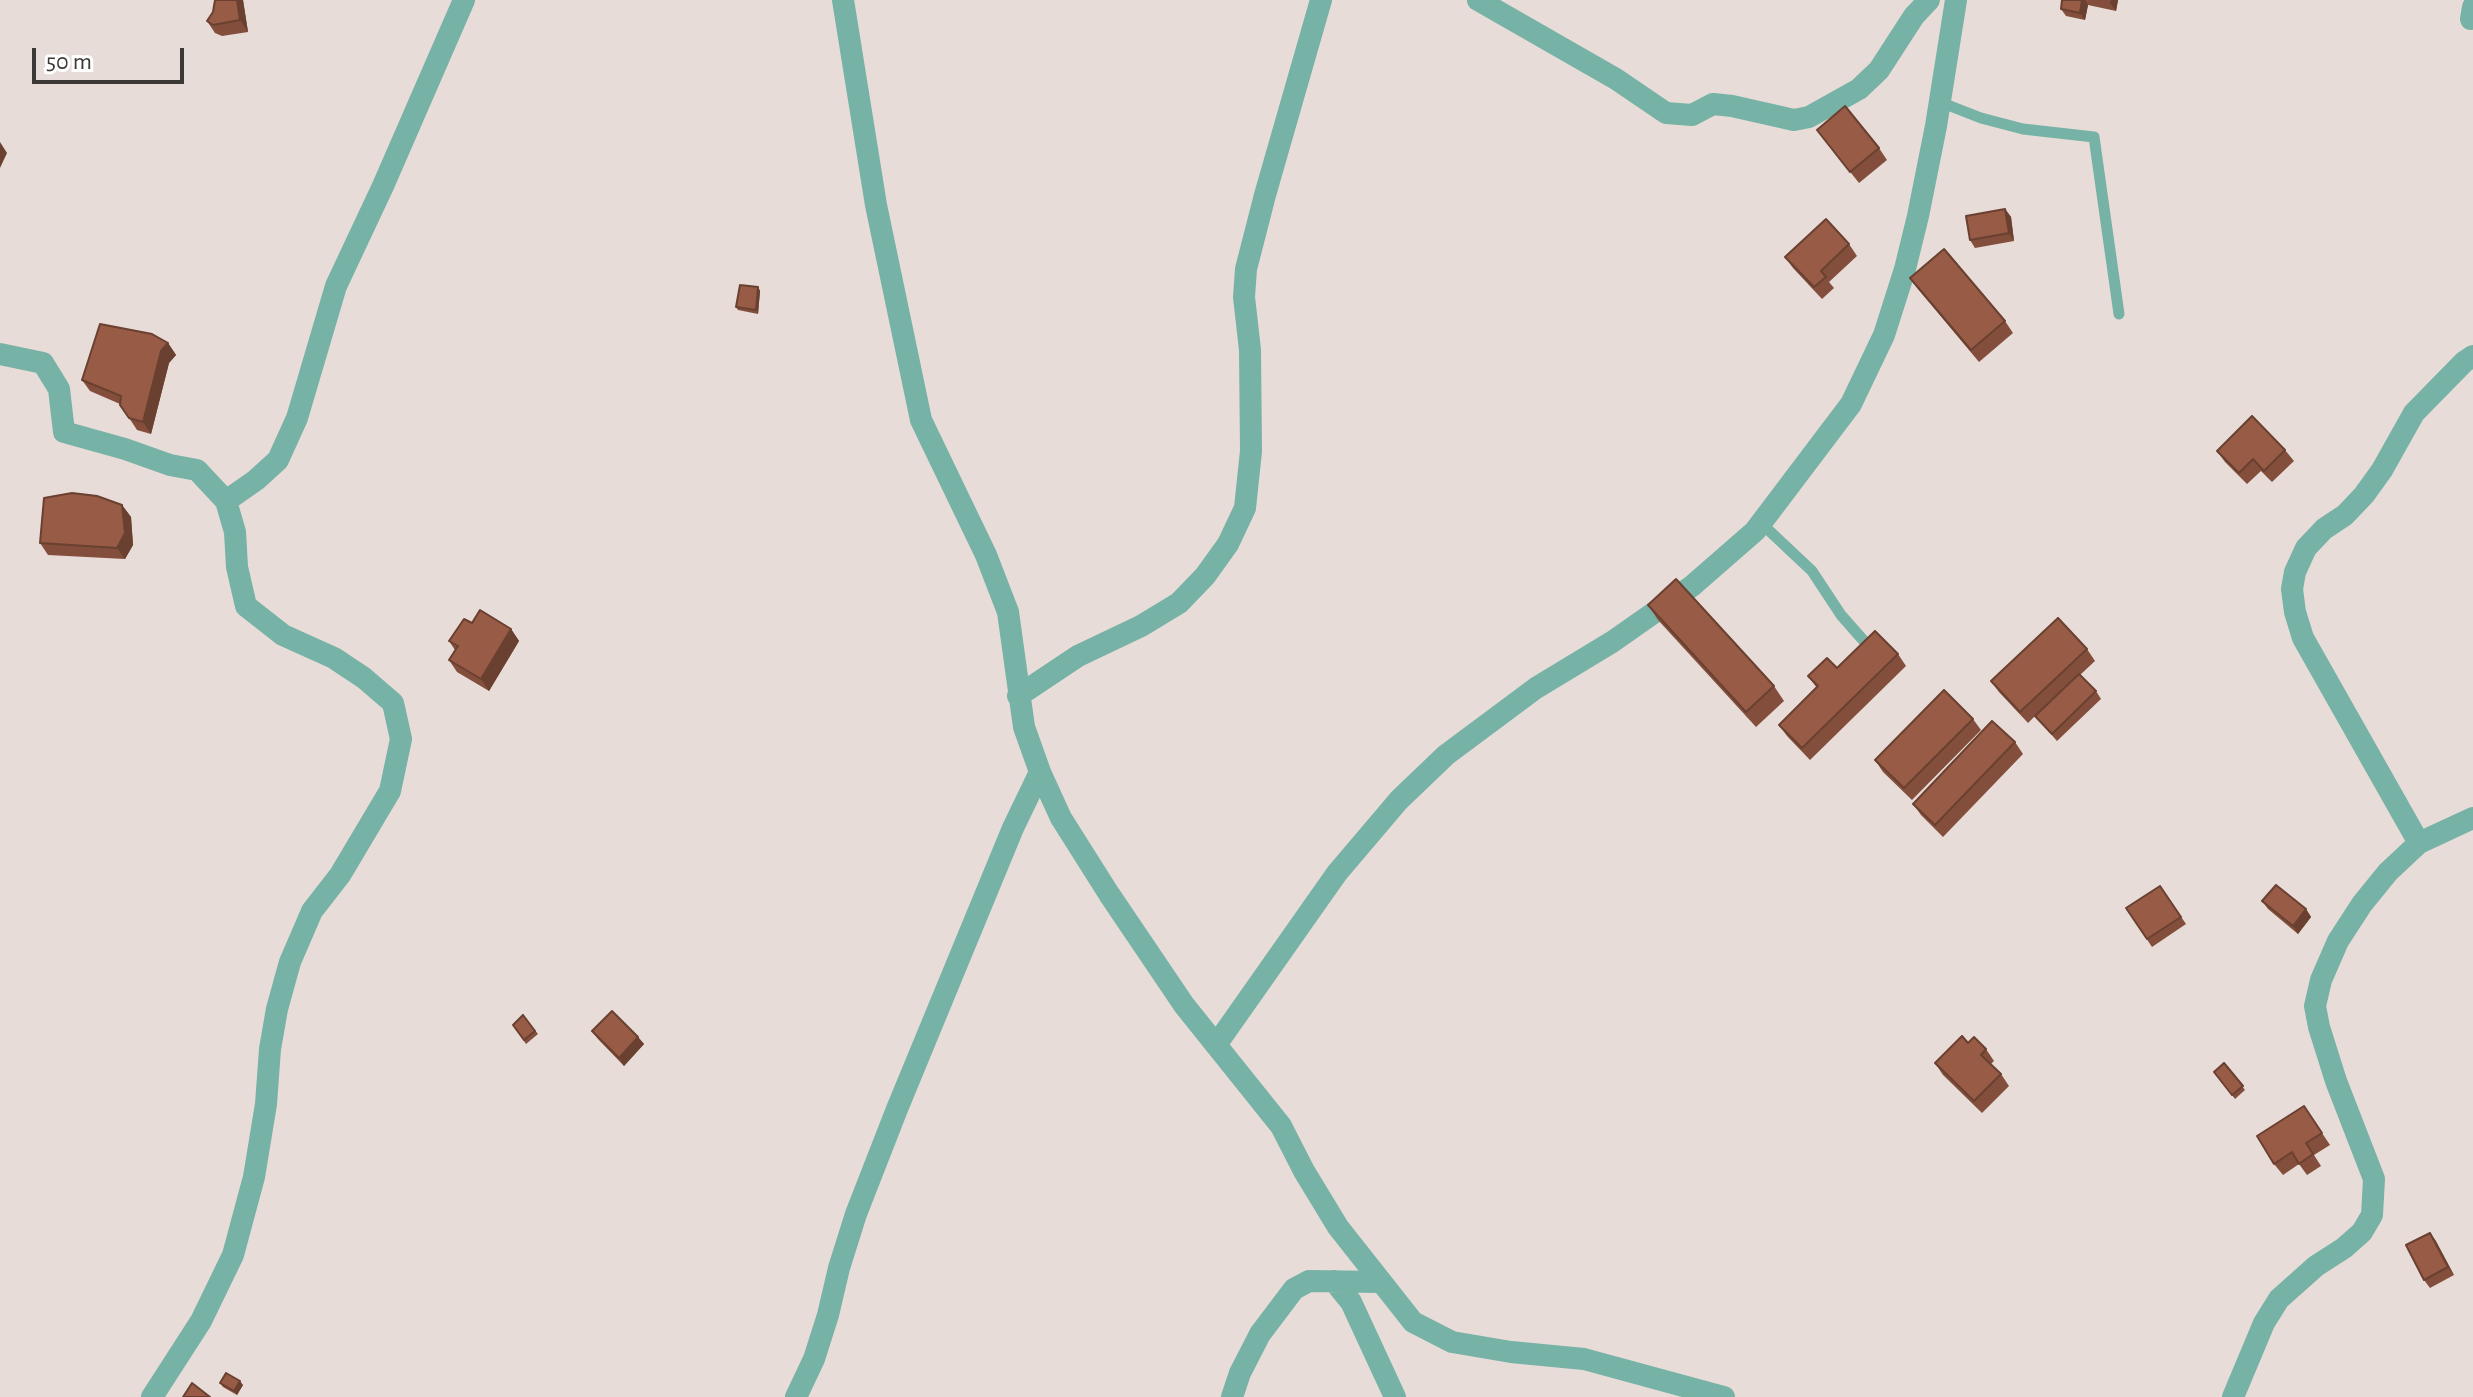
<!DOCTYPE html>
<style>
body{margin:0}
#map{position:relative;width:2473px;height:1397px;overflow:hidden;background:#e8dcd8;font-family:"Alegreya Sans",sans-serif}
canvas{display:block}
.scale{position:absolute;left:32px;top:48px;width:152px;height:36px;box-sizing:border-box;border:4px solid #3c3836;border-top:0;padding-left:10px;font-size:24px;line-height:28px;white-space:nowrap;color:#3c3836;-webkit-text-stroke:6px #fff;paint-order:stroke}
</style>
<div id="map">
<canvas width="2473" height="1397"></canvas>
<div class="scale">50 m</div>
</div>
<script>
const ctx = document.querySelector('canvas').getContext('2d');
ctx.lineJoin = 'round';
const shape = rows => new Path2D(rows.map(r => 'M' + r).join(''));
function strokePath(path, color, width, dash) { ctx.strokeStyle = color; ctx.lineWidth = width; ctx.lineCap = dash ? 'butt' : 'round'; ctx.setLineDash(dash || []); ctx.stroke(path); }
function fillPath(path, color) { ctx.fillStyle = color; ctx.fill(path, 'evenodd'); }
const service = shape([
 [1940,102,1981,118,2023,129,2094,137,2119,314],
 [1761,523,1812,571,1841,615,1863,640]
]);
const minor = shape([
 [843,0,876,205,921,420,986,555,1008,612,1024,727,1040,772,1061,818,1109,894,1184,1005,1281,1126,1304,1171,1338,1227,1413,1322,1452,1342,1511,1352,1584,1359,1724,1397],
 [1478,0,1616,79,1666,113,1692,115,1713,104,1732,106,1794,120,1809,117,1859,89,1879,70,1914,16,1929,0],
 [2471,19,2473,7],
 [0,354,43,363,59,389,64,432,125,449,170,465,197,470,226,501,235,532,237,567,246,606,283,635,334,658,364,678,393,703,401,739,390,791,340,875,312,911,290,962,277,1009,270,1049,266,1104,254,1177,233,1255,201,1321,152,1397],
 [226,501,256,480,278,460,297,418,336,286,383,186,464,0],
 [1018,696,1078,656,1141,626,1179,603,1205,576,1228,544,1245,508,1251,451,1250,350,1244,297,1246,269,1265,195,1321,0],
 [2419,843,2303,638,2295,612,2292,589,2295,572,2306,548,2324,529,2345,515,2364,495,2382,470,2414,413,2464,362,2473,356],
 [1216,1045,1337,873,1399,800,1446,755,1536,688,1612,642,1692,586,1755,531,1851,404,1884,335,1905,269,1918,216,1936,126,1956,0],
 [1334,1281,1351,1302,1395,1397],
 [796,1397,814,1359,828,1315,839,1268,856,1214,897,1109,1013,828,1040,772],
 [1232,1397,1240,1373,1260,1334,1294,1289,1309,1281,1380,1282],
 [2233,1397,2264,1323,2279,1299,2316,1266,2344,1248,2362,1232,2372,1215,2374,1179,2336,1081,2319,1027,2315,1006,2321,980,2338,941,2362,904,2388,872,2419,843,2473,818]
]);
const wall = shape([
 [215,0,243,0,248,32,222,36,215,33,207,21,213,12],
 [2062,0,2118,0,2116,11,2088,5,2085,20,2066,16,2061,9],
 [1817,130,1879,148,1887,160,1859,183],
 [2005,209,2011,217,2014,241,1975,248,1970,240],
 [1849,244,1857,256,1829,282,1834,288,1822,299,1793,268,1785,257],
 [1910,278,2005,321,2013,333,1979,362,1918,289],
 [758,287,760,291,758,314,738,310,736,307],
 [168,343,176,355,169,363,151,434,137,430,120,404,90,391,82,380],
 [2285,450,2294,461,2272,482,2261,471,2247,484,2225,462,2217,451],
 [122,505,131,517,133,545,125,559,48,555,40,543],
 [1648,605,1774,686,1784,701,1756,727,1658,620],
 [472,623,511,629,519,641,489,691,457,672,449,660,455,650,449,641],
 [2087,649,2095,661,2080,675,2096,691,2101,699,2057,741,2035,716,2028,723,1999,692,1991,681],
 [1898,654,1906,666,1810,760,1787,736,1779,725,1817,688,1808,676],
 [1973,719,1981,730,1912,800,1883,772,1875,760],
 [2015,742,2023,754,1943,837,1921,815,1913,804],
 [2160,886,2186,924,2152,947,2126,908],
 [2262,901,2306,909,2311,917,2298,934,2268,909],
 [523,1015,538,1034,526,1044,513,1025],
 [592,1031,638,1037,644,1044,624,1066,598,1039],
 [1968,1043,1986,1049,1994,1061,1991,1064,2001,1074,2009,1086,1982,1113,1943,1075,1935,1063],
 [2224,1063,2245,1090,2235,1099,2214,1072],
 [2304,1106,2330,1145,2314,1155,2321,1166,2307,1175,2299,1164,2283,1175,2274,1164],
 [2430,1233,2454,1275,2430,1288,2424,1280],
 [220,1383,243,1385,237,1395,223,1387]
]);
const shadedWall = shape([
 [237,0,243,0,248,32,240,20],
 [2082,0,2085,0,2088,5,2085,20,2080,13],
 [2111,0,2118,0,2116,11,2110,3],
 [0,142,7,153,0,168],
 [2005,209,2011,217,2014,241,2009,233],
 [758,287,760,291,758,314,756,310],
 [168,343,176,355,169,363,151,434,143,422,161,351],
 [122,505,131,517,133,545,125,559,117,548],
 [511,629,519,641,489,691,481,679],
 [2306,909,2311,917,2298,934,2293,926],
 [638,1037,644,1044,624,1066,619,1058],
 [2430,1233,2436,1241,2454,1275,2448,1267],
 [240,1381,243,1385,237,1395,234,1391]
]);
const building = shape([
 [215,0,237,0,240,20,213,25,207,21,213,12,215,0],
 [2062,0,2082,0,2080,13,2061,9,2062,0],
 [1845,106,1879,148,1850,172,1817,130,1845,106],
 [2005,209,2009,233,1970,240,1966,216,2005,209],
 [1826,219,1849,244,1821,271,1826,277,1814,287,1785,257,1826,219],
 [1944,249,2005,321,1971,350,1910,278,1944,249],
 [740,285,758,287,756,310,736,307,740,285],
 [100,324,152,334,168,343,161,351,143,422,129,418,120,405,121,396,82,380,100,324],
 [2252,416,2285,450,2264,471,2253,459,2239,473,2217,451,2252,416],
 [72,493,97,496,122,505,125,533,117,548,40,543,44,498,72,493],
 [1676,579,1774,686,1746,712,1648,605,1676,579],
 [480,610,511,629,481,679,449,660,458,646,449,641,464,619,472,623,480,610],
 [2058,618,2087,649,2020,712,1991,681,2058,618],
 [1875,631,1898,654,1802,748,1779,725,1818,686,1808,676,1827,658,1837,668,1875,631],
 [2079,674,2096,691,2052,734,2035,716,2079,674],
 [1944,690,1973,719,1904,788,1875,760,1944,690],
 [1992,721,2015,742,1935,825,1913,804,1992,721],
 [2276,885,2306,909,2293,926,2262,901,2276,885],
 [2160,886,2181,917,2147,939,2126,908,2160,886],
 [612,1011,638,1037,619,1058,592,1031,612,1011],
 [523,1015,535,1031,524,1040,513,1025,523,1015],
 [1962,1036,1968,1043,1974,1037,1986,1049,1981,1055,2001,1074,1974,1101,1935,1063,1962,1036],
 [2224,1063,2243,1086,2232,1095,2214,1072,2224,1063],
 [2304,1106,2322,1133,2306,1143,2313,1154,2299,1164,2292,1152,2274,1164,2257,1136,2304,1106],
 [2430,1233,2448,1267,2424,1280,2406,1245,2430,1233],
 [226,1373,240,1381,234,1391,220,1383,226,1373],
 [192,1383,210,1397,183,1397,192,1383]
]);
strokePath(service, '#76b2a5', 11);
strokePath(minor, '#76b2a5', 22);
fillPath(wall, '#834f3c');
fillPath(shadedWall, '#6a4031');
fillPath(building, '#985c46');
strokePath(building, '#6a4031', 2);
</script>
